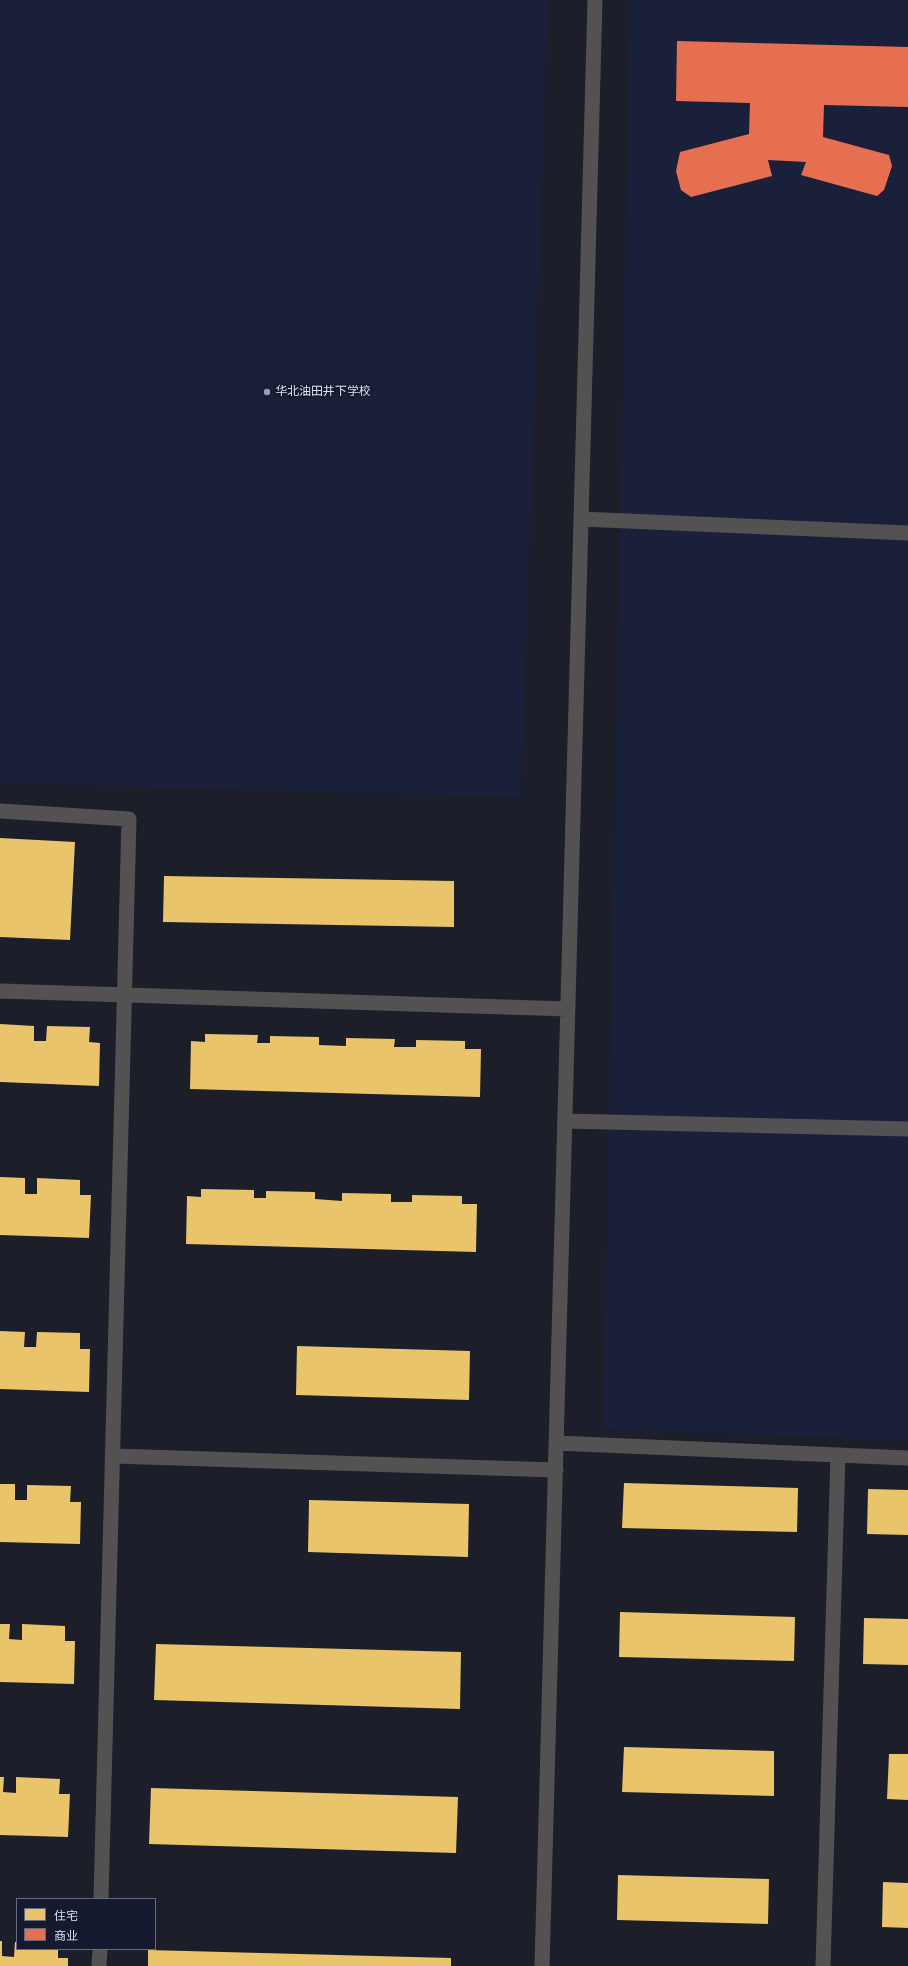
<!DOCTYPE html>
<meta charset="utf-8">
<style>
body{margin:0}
#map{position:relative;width:908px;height:1966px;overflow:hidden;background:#1c1e2a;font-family:"Fira Sans Condensed","Noto Sans SC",sans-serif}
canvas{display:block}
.legend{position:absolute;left:16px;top:1898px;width:140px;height:52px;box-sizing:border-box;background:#161a30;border:1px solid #666a7d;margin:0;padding:5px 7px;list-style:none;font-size:12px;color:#dde1f1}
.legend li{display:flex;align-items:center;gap:8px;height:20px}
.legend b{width:20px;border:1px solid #666a7d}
</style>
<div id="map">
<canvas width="908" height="1966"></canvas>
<ul class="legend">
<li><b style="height:11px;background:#e9c46a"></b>住宅</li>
<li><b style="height:11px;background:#e76f51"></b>商业</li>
</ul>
</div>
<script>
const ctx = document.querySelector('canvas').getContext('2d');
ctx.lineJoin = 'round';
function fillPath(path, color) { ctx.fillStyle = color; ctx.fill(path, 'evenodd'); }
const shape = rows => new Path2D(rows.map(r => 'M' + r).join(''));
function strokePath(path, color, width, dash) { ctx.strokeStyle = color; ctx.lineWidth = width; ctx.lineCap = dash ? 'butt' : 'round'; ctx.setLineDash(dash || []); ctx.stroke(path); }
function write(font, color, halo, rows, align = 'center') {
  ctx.font = font + ' "Fira Sans Condensed","Noto Sans SC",sans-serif'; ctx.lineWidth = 4; ctx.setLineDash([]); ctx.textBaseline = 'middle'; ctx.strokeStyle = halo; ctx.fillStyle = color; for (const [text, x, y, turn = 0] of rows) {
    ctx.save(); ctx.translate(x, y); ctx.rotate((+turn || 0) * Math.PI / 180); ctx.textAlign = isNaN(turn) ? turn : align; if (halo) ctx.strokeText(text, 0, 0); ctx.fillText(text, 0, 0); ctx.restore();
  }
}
const built = shape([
 [0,0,548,0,521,797,0,783],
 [630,0,908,0,908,1440,603,1429]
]);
const homes = shape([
 [0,838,75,842,70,940,0,937],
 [164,876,454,881,454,927,163,922],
 [0,1024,34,1026,34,1041,46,1041,47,1026,90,1027,89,1042,100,1043,99,1086,0,1082],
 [205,1034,258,1035,257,1043,270,1043,270,1036,319,1037,319,1045,346,1046,346,1038,395,1039,394,1047,416,1047,416,1040,465,1041,465,1049,481,1049,480,1097,190,1089,191,1041,205,1042],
 [0,1177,25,1178,25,1194,37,1194,37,1178,80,1180,80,1195,91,1195,89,1238,0,1235],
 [201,1189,254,1190,254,1198,266,1198,266,1191,315,1192,315,1199,342,1201,342,1193,391,1194,391,1202,412,1202,412,1195,462,1196,462,1204,477,1204,476,1252,186,1244,187,1196,201,1197],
 [0,1331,25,1332,24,1347,36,1347,37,1332,80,1333,80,1349,90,1349,89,1392,0,1389],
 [297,1346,470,1351,469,1400,296,1395],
 [624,1483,798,1488,797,1532,622,1528],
 [0,1484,15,1484,15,1500,27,1500,27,1485,71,1486,70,1502,81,1502,80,1544,0,1542],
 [868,1489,908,1490,908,1535,867,1534],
 [309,1500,469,1504,468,1557,308,1552],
 [620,1612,795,1617,794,1661,619,1657],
 [864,1618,908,1619,908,1665,863,1664],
 [0,1624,10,1624,9,1639,22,1640,22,1624,65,1626,65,1641,75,1641,74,1684,0,1682],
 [156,1644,461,1652,460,1709,154,1700],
 [624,1747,774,1751,774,1796,622,1792],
 [889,1754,908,1754,908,1800,887,1799],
 [0,1777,4,1777,3,1792,16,1793,16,1777,60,1779,59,1794,70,1794,68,1837,0,1835],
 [151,1788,458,1797,456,1853,149,1844],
 [618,1875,769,1879,768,1924,617,1920],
 [883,1882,908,1883,908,1928,882,1927],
 [0,1941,2,1941,2,1956,14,1957,15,1942,17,1942,17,1949,58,1949,58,1958,68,1958,68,1966,0,1966],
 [148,1950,451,1958,451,1966,148,1966]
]);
const shops = shape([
 [677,41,908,47,908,107,824,105,823,137,889,155,892,166,884,190,877,196,801,175,806,162,768,160,772,176,691,197,681,190,676,171,680,152,749,134,750,103,676,101]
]);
const service = shape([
 [581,519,908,533],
 [0,811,129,819,101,1899],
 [0,991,568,1009],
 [565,1121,908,1129],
 [556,1443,908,1458],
 [113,1456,556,1470],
 [99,1966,100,1949],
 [542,1966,595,0],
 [823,1966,838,1455]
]);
const markers = [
 [267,392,4,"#999dab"]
];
const poiNames = [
 ["华北油田井下学校",275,392]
];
fillPath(built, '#1b203a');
fillPath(homes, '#e9c46a');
fillPath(shops, '#e76f51');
strokePath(service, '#545153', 15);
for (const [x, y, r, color] of markers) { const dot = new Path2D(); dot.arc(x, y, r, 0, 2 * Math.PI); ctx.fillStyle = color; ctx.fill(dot); strokePath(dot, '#161a30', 1.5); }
write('12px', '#dde1f1', '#161a30', poiNames, 'left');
</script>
